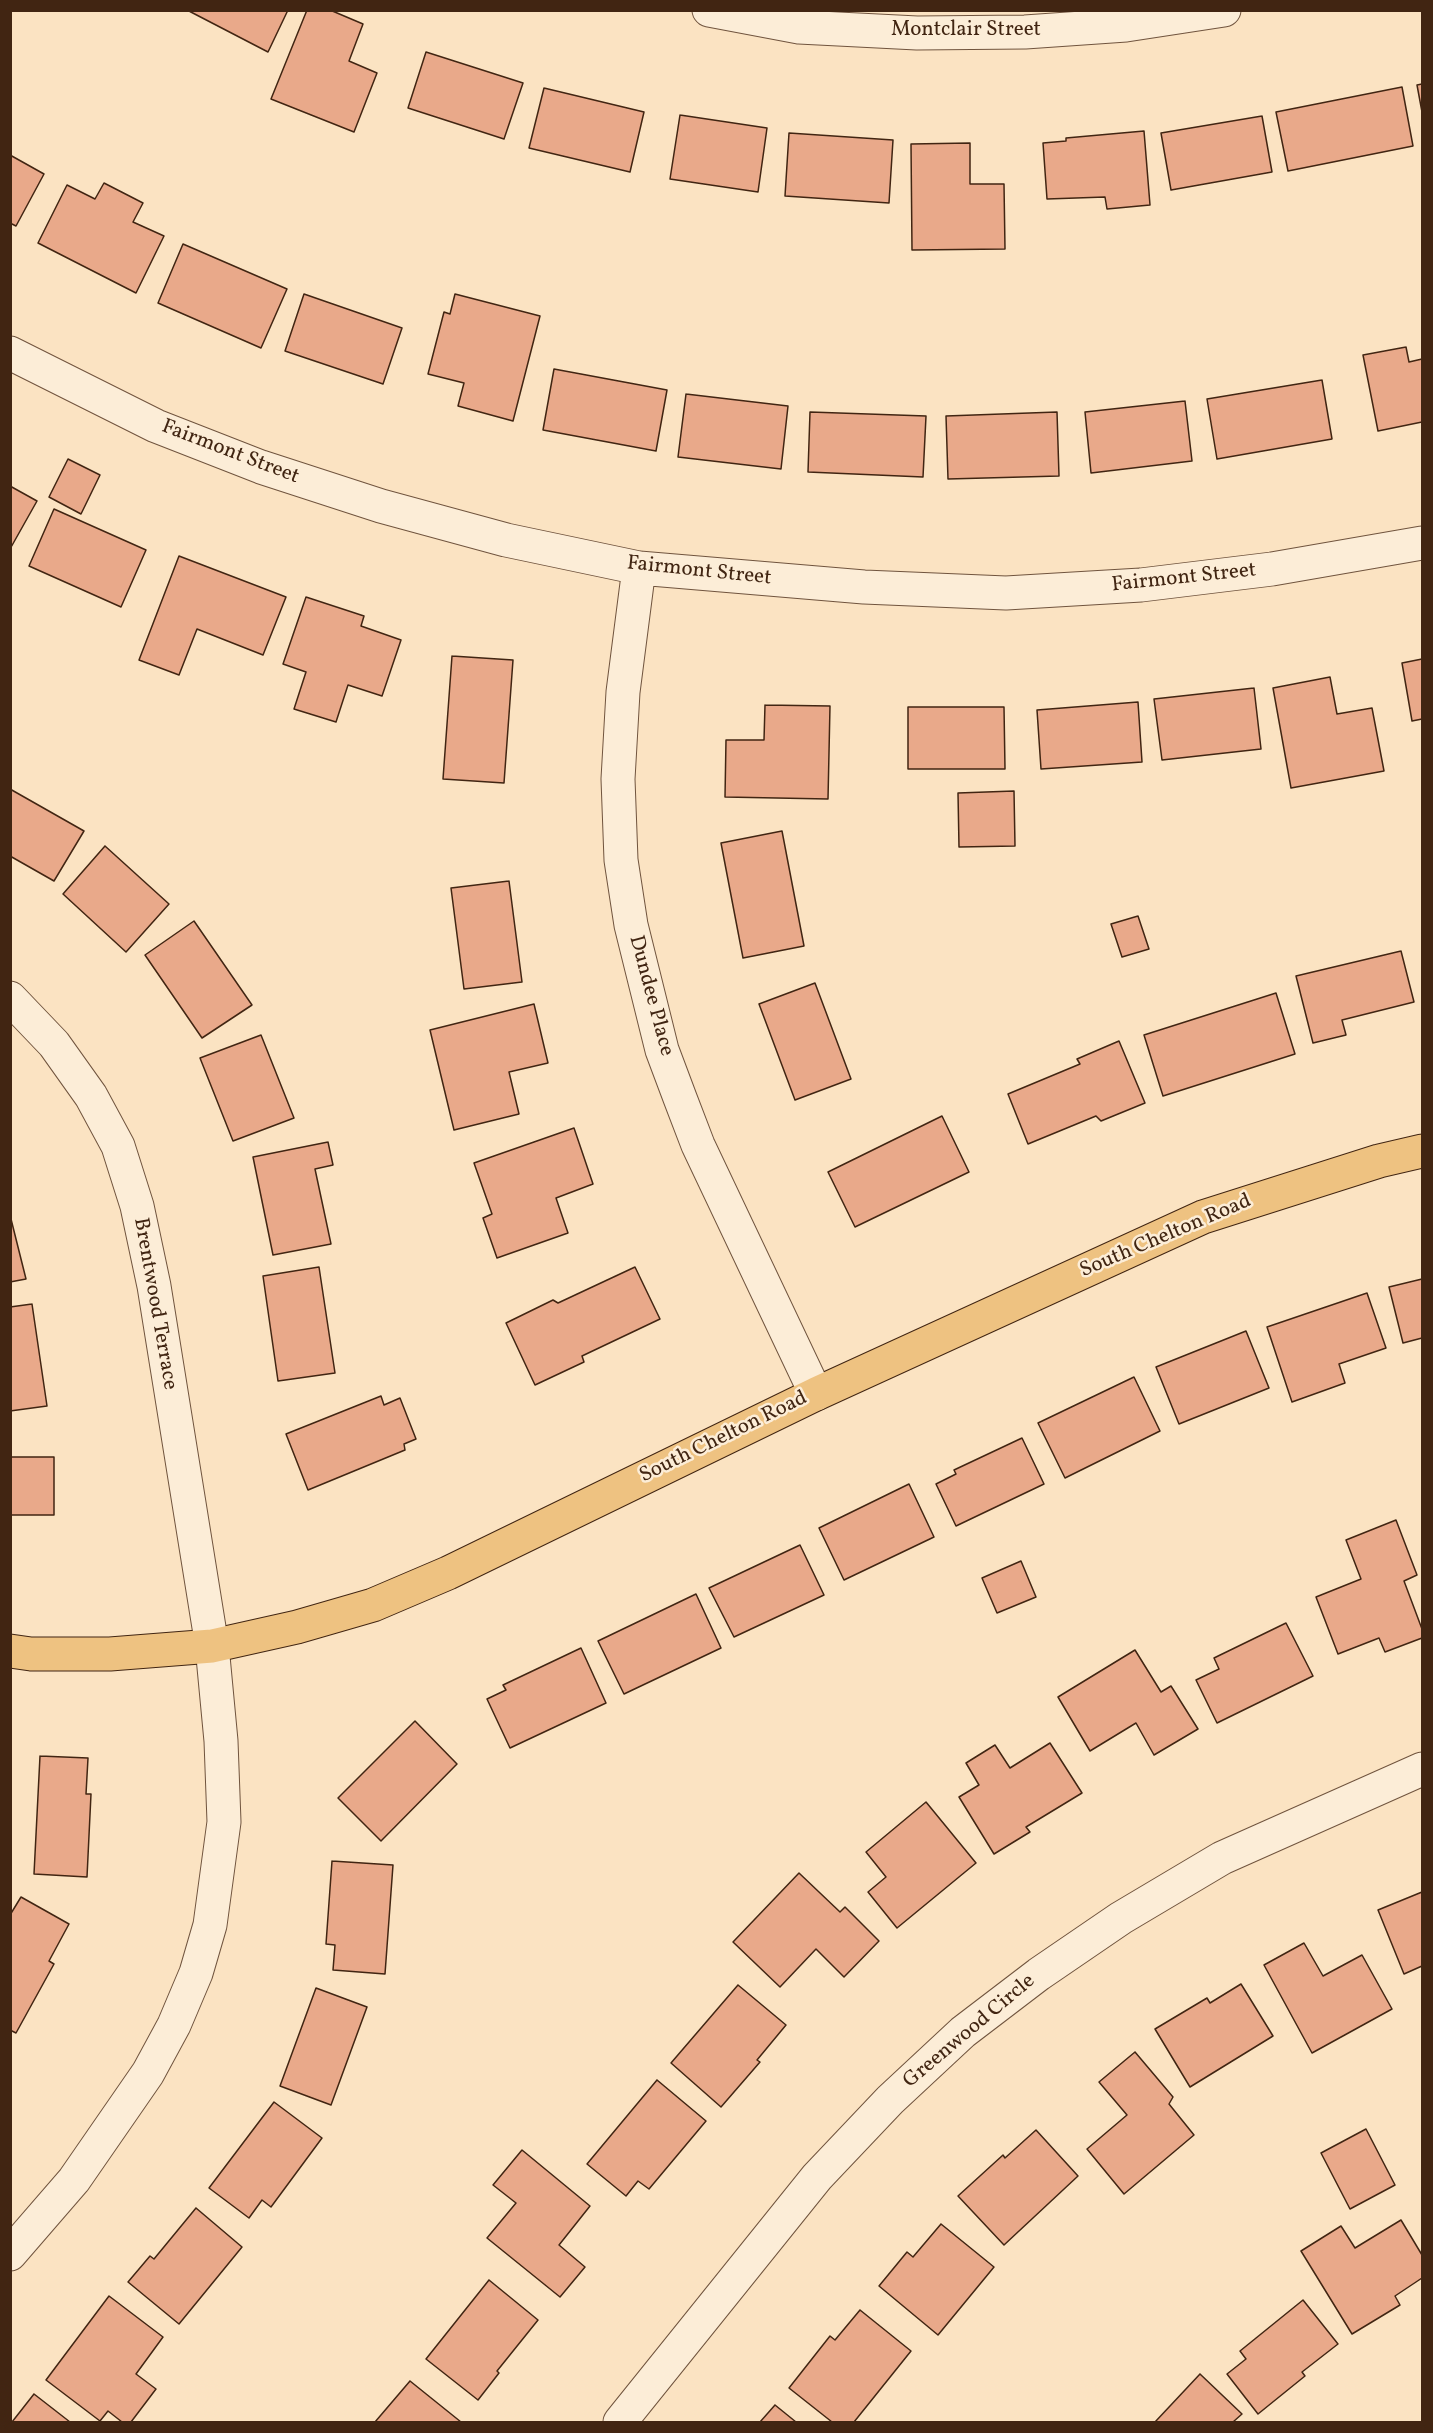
<!DOCTYPE html>
<style>
body{margin:0}
#map{position:relative;width:1433px;height:2433px;overflow:hidden;background:#fbe3c2;font-family:Vollkorn,serif}
canvas{display:block}
.frame{position:absolute;inset:0;border:12px solid #412512;pointer-events:none}
</style>
<div id="map">
<canvas width="1433" height="2433"></canvas>
<div class="frame"></div>
</div>
<script>
const ctx = document.querySelector('canvas').getContext('2d');
ctx.lineJoin = 'round';
function fillPath(path, color) { ctx.fillStyle = color; ctx.fill(path, 'evenodd'); }
const shape = rows => new Path2D(rows.map(r => 'M' + r).join(''));
function strokePath(path, color, width, dash) { ctx.strokeStyle = color; ctx.lineWidth = width; ctx.lineCap = dash ? 'butt' : 'round'; ctx.setLineDash(dash || []); ctx.stroke(path); }
function write(font, color, halo, rows, align = 'center') {
  ctx.font = font + ' Vollkorn,serif'; ctx.lineWidth = 5; ctx.setLineDash([]); ctx.textBaseline = 'middle'; ctx.strokeStyle = halo; ctx.fillStyle = color; for (const [text, x, y, turn = 0] of rows) {
    ctx.save(); ctx.translate(x, y); ctx.rotate((+turn || 0) * Math.PI / 180); ctx.textAlign = isNaN(turn) ? turn : align; if (halo) ctx.strokeText(text, 0, 0); ctx.fillText(text, 0, 0); ctx.restore();
  }
}
const building = shape([
 [187,10,288,10,268,52,187,10],
 [307,10,330,10,363,24,349,61,377,73,354,132,271,99,307,10],
 [426,52,523,83,504,139,408,108,426,52],
 [1422,84,1422,112,1417,85,1422,84],
 [1402,87,1413,146,1288,171,1276,112,1402,87],
 [544,88,644,112,630,172,529,148,544,88],
 [680,115,767,128,758,192,670,179,680,115],
 [1262,116,1272,172,1171,190,1161,133,1262,116],
 [1144,131,1150,205,1107,209,1105,197,1047,199,1043,143,1066,141,1066,138,1144,131],
 [789,133,893,140,889,203,785,196,789,133],
 [970,143,970,184,1004,184,1005,249,912,250,911,144,970,143],
 [10,155,44,174,16,226,10,223,10,155],
 [104,183,143,203,133,222,164,236,136,293,38,243,67,185,95,199,104,183],
 [183,244,287,289,261,348,158,303,183,244],
 [304,294,402,328,383,384,285,351,304,294],
 [455,294,540,316,513,421,458,406,464,383,428,374,444,312,450,314,455,294],
 [1406,347,1409,362,1422,359,1422,422,1378,431,1363,355,1406,347],
 [554,369,667,390,656,451,543,430,554,369],
 [1322,380,1332,439,1217,459,1207,399,1322,380],
 [686,394,788,406,781,469,678,457,686,394],
 [1185,401,1192,461,1091,473,1085,412,1185,401],
 [810,412,926,416,923,477,808,472,810,412],
 [1057,412,1059,476,948,479,946,416,1057,412],
 [68,459,100,475,81,514,49,497,68,459],
 [10,486,37,501,10,549,10,486],
 [54,509,146,550,121,607,29,566,54,509],
 [179,556,286,597,263,655,197,629,179,675,139,660,179,556],
 [306,597,364,616,361,626,401,640,382,696,348,685,336,722,294,709,306,672,283,664,306,597],
 [452,656,513,660,504,783,443,779,452,656],
 [1422,659,1422,719,1412,721,1402,663,1422,659],
 [1330,677,1337,714,1372,708,1384,771,1291,788,1273,688,1330,677],
 [1254,688,1261,749,1162,760,1154,699,1254,688],
 [1138,702,1142,762,1041,769,1037,710,1138,702],
 [765,705,830,706,828,799,725,797,726,740,764,740,765,705],
 [908,707,1004,707,1005,769,908,769,908,707],
 [10,789,84,831,54,881,10,856,10,789],
 [1014,791,1015,846,959,847,958,793,1014,791],
 [782,831,804,946,743,958,721,843,782,831],
 [105,846,169,904,126,952,63,894,105,846],
 [509,881,522,982,464,989,451,888,509,881],
 [1138,916,1149,949,1122,957,1111,924,1138,916],
 [194,921,252,1005,202,1038,145,955,194,921],
 [1401,951,1414,1002,1342,1020,1346,1035,1313,1043,1296,976,1401,951],
 [815,983,851,1079,795,1100,759,1004,815,983],
 [1276,993,1295,1054,1163,1096,1144,1035,1276,993],
 [534,1004,548,1063,509,1072,519,1114,454,1130,430,1030,534,1004],
 [261,1035,294,1118,233,1141,200,1058,261,1035],
 [1119,1041,1145,1103,1101,1121,1096,1116,1028,1144,1008,1094,1080,1064,1077,1059,1119,1041],
 [942,1116,969,1172,855,1227,828,1172,942,1116],
 [574,1128,593,1184,556,1198,568,1233,497,1258,483,1218,492,1214,474,1163,574,1128],
 [328,1142,333,1165,315,1169,331,1244,273,1255,253,1157,328,1142],
 [10,1215,26,1279,10,1282,10,1215],
 [319,1267,335,1373,278,1381,263,1276,319,1267],
 [635,1267,660,1319,582,1356,584,1362,535,1385,506,1323,553,1300,558,1303,635,1267],
 [1422,1279,1422,1338,1403,1343,1389,1287,1422,1279],
 [1367,1293,1386,1348,1339,1364,1345,1383,1292,1402,1267,1327,1367,1293],
 [32,1304,47,1406,10,1411,10,1307,32,1304],
 [1246,1331,1269,1388,1179,1424,1156,1367,1246,1331],
 [1134,1377,1160,1431,1065,1478,1038,1423,1134,1377],
 [381,1396,384,1405,400,1398,416,1439,404,1444,405,1450,308,1490,286,1434,381,1396],
 [1022,1438,1044,1484,956,1526,936,1484,956,1474,954,1470,1022,1438],
 [10,1457,54,1457,54,1515,10,1515,10,1457],
 [909,1484,934,1537,844,1580,819,1528,909,1484],
 [1396,1520,1417,1575,1404,1581,1422,1629,1422,1638,1385,1652,1379,1638,1338,1654,1316,1597,1361,1579,1346,1540,1396,1520],
 [800,1545,824,1595,734,1637,709,1588,800,1545],
 [1021,1561,1036,1597,997,1613,982,1578,1021,1561],
 [696,1594,721,1648,624,1694,598,1641,696,1594],
 [1286,1623,1313,1676,1217,1723,1196,1680,1219,1669,1214,1658,1286,1623],
 [581,1648,606,1703,510,1748,487,1699,506,1690,503,1685,581,1648],
 [1135,1650,1161,1692,1171,1686,1198,1729,1154,1755,1136,1723,1090,1751,1058,1697,1135,1650],
 [415,1721,457,1764,381,1841,338,1798,415,1721],
 [1050,1743,1082,1793,1026,1827,1030,1832,994,1854,959,1797,979,1785,966,1763,995,1745,1010,1768,1050,1743],
 [40,1756,88,1758,86,1794,91,1794,87,1877,34,1874,40,1756],
 [926,1802,976,1863,897,1928,868,1892,886,1877,866,1852,926,1802],
 [332,1861,393,1865,385,1974,333,1970,335,1945,326,1944,332,1861],
 [799,1873,840,1912,845,1907,879,1941,844,1977,816,1949,780,1987,733,1942,799,1873],
 [1422,1892,1422,1966,1404,1974,1378,1910,1422,1892],
 [21,1897,69,1924,49,1961,54,1964,16,2033,10,2030,10,1915,21,1897],
 [1304,1943,1323,1976,1362,1955,1392,2009,1312,2053,1264,1965,1304,1943],
 [1241,1984,1273,2036,1190,2087,1155,2029,1207,1998,1210,2003,1241,1984],
 [738,1985,786,2025,757,2060,760,2062,721,2107,671,2063,738,1985],
 [316,1988,367,2007,331,2105,280,2086,316,1988],
 [1135,2052,1173,2097,1169,2104,1194,2135,1124,2194,1087,2149,1127,2115,1099,2082,1135,2052],
 [657,2080,706,2121,649,2189,638,2181,626,2196,587,2164,657,2080],
 [274,2102,322,2138,271,2207,262,2200,249,2218,209,2188,274,2102],
 [1366,2129,1395,2185,1350,2209,1321,2153,1366,2129],
 [1036,2130,1078,2176,1004,2245,958,2196,1003,2155,1005,2158,1036,2130],
 [522,2150,590,2206,559,2245,585,2267,560,2297,487,2238,516,2203,493,2185,522,2150],
 [196,2208,242,2247,179,2324,128,2282,150,2256,154,2259,196,2208],
 [1401,2220,1422,2255,1422,2278,1395,2296,1400,2305,1352,2334,1301,2251,1341,2226,1355,2248,1401,2220],
 [941,2224,994,2267,938,2335,879,2286,907,2252,913,2257,941,2224],
 [489,2280,538,2320,497,2371,499,2373,478,2400,426,2359,489,2280],
 [109,2296,163,2337,136,2374,156,2389,131,2422,122,2422,108,2411,100,2421,46,2380,109,2296],
 [1303,2300,1338,2344,1302,2372,1305,2376,1258,2414,1227,2374,1246,2359,1240,2351,1303,2300],
 [860,2310,911,2351,854,2422,832,2422,789,2388,830,2336,835,2340,860,2310],
 [1200,2374,1242,2414,1233,2422,1155,2422,1200,2374],
 [410,2381,461,2422,375,2422,410,2381],
 [34,2394,70,2422,12,2422,34,2394],
 [775,2405,796,2422,760,2422,775,2405]
]);
const minor = shape([
 [709,10,799,27,917,33,1025,32,1126,25,1224,10],
 [10,353,156,426,261,467,381,506,506,540,639,568,864,587,1006,593,1141,585,1272,569,1422,543],
 [639,568,623,692,618,779,621,860,631,925,662,1050,680,1098,698,1145,816,1394],
 [10,998,54,1044,91,1096,118,1146,137,1206,154,1286,212,1646,221,1741,224,1822,210,1925,196,1973,174,2025,148,2073,74,2180,10,2254],
 [620,2422,817,2177,890,2100,963,2032,1039,1974,1121,1918,1222,1858,1422,1769]
]);
const major = shape([
 [10,1651,31,1654,110,1654,212,1646,297,1627,373,1605,448,1573,816,1394,1203,1217,1379,1161,1422,1151]
]);
const streetNames = [
 ["Montclair Street",966,31],
 ["Fairmont Street",230,453,21],
 ["Fairmont Street",699,572,6],
 ["Fairmont Street",1184,579,-6],
 ["Dundee Place",650,996,75],
 ["South Chelton Road",1166,1237,-23],
 ["Brentwood Terrace",154,1304,80],
 ["South Chelton Road",724,1438,-26],
 ["Greenwood Circle",970,2032,-40]
];
fillPath(building, '#e9a98a');
strokePath(building, '#412512', 1.5);
strokePath(minor, '#70543e', 35);
strokePath(major, '#412512', 35);
strokePath(minor, '#fcedd7', 33);
strokePath(major, '#eec281', 33);
write('21px', '#412512', '#fcedd7', streetNames);
</script>
